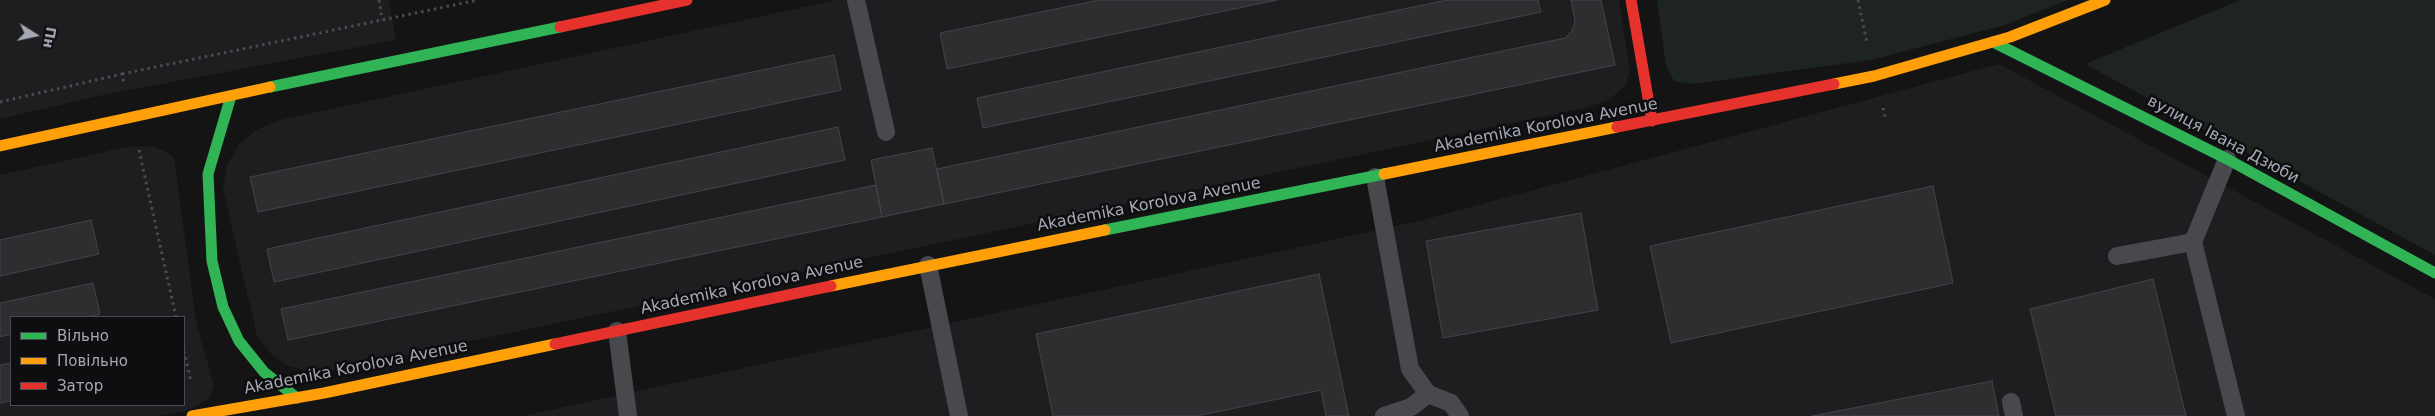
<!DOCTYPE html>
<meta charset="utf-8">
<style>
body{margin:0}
#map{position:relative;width:2435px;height:416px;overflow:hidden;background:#141414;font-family:"DejaVu Sans",sans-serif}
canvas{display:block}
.legend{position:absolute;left:10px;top:316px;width:175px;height:90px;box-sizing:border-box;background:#0e0e10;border:1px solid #4a4c52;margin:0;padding:6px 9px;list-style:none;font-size:15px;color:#a5a9b5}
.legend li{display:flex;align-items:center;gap:10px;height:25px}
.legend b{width:25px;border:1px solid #4a4c52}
.north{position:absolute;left:10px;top:10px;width:50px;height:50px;-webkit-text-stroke:4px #0e0e10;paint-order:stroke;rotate:100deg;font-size:14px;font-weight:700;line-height:20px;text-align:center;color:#a5a9b5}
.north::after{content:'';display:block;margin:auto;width:18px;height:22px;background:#a5a9b5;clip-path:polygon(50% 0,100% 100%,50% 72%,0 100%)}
</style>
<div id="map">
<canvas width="2435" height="416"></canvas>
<ul class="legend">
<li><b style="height:6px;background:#30b455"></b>Вільно</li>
<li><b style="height:6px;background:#ff9f0a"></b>Повільно</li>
<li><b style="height:6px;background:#e5322d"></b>Затор</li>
</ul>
<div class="north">Пн</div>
</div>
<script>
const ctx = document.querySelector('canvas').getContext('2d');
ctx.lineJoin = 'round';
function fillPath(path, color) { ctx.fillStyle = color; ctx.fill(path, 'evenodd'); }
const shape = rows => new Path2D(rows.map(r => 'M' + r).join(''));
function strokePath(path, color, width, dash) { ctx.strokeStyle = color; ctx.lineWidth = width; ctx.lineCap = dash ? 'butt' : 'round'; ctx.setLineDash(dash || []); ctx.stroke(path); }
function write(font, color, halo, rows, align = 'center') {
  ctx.font = font + ' "DejaVu Sans",sans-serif'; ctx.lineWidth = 5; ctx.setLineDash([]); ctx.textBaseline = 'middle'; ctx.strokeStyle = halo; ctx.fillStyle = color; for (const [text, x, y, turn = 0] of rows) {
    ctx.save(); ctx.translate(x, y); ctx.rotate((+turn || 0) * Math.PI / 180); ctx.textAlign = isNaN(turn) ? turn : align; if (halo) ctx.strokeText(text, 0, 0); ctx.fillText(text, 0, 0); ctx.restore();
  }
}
const built = shape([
 [0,0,389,0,396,40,103,95,0,119],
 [837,0,1619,0,1630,70,1626,85,1610,99,1589,107,328,371,308,371,288,366,272,355,257,336,223,189,227,165,239,144,256,130,280,120],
 [1999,64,2435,299,2435,416,523,416,1419,221],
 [132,146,156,147,174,157,196,321,214,386,209,398,189,410,159,416,0,416,0,175],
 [11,317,184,317,184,405,11,405]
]);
const green = shape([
 [1657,0,2068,0,2005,25,1871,60,1693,84,1674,81,1666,66],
 [2240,0,2435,0,2435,255,2085,64]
]);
const building = shape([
 [1099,0,1277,0,947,69,940,33,1099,0],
 [1447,0,1538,0,1541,12,983,128,977,98,1447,0],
 [1571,0,1601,0,1615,65,944,204,937,169,1565,38,1572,31,1575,21,1571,0],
 [834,55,841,90,258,212,250,177,834,55],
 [838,127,845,160,274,282,267,249,838,127],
 [932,148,944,204,882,217,871,160,932,148],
 [876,185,882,217,288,340,281,309,876,185],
 [1933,186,1953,283,1671,343,1650,246,1933,186],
 [1581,213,1598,310,1443,338,1426,241,1581,213],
 [91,220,99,254,0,276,0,240,91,220],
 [1319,274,1349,416,1326,416,1321,390,1197,416,1053,416,1036,334,1319,274],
 [2153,279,2186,416,2056,416,2030,309,2153,279],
 [93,283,100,314,87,317,11,317,11,334,0,337,0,303,93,283],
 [11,363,11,401,0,403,0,365,11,363],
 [1992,381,1999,416,1812,416,1992,381]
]);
const path = shape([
 [379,0,382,20],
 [1858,0,1867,43],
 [122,74,478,0],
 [0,102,122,74,124,83],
 [1883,108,1886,120],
 [139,150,176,317],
 [184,351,191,382]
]);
const lane = shape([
 [856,0,886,132],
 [2227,159,2193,242,2236,416],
 [1375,177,1410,369,1428,394,1411,407,1384,416],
 [2117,256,2193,242],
 [928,265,959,416],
 [617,331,628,416],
 [1428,394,1451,403,1460,416],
 [2011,402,2014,416]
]);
const fast = shape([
 [1993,42,2227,159,2435,273],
 [270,87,560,27],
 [231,96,208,174,212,261,223,307,239,341,264,372,297,398],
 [1105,230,1384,174]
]);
const slow = shape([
 [1834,84,1874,76,2010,37,2105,0],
 [0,146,270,87],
 [1384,174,1617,127],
 [831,286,1105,230],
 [192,416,324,393,555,344]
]);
const jam = shape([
 [1631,0,1652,121],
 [560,27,687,0],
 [1617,127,1834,84],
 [555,344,831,286]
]);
const streetNames = [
 ["Akademika Korolova Avenue",1546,126,-11],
 ["вулиця Івана Дзюби",2223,140,28],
 ["Akademika Korolova Avenue",1149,205,-11],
 ["Akademika Korolova Avenue",752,286,-12],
 ["Akademika Korolova Avenue",356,368,-11]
];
fillPath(built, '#1e1e20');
fillPath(green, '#1e241f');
fillPath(building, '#2e2e30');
strokePath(building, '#434448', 1);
strokePath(path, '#4a4b4f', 3, [2.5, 4]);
strokePath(lane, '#48494d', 18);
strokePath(fast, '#30b455', 11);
strokePath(slow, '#ff9f0a', 11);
strokePath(jam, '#e5322d', 11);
write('16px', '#a5a9b5', '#0e0e10', streetNames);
</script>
